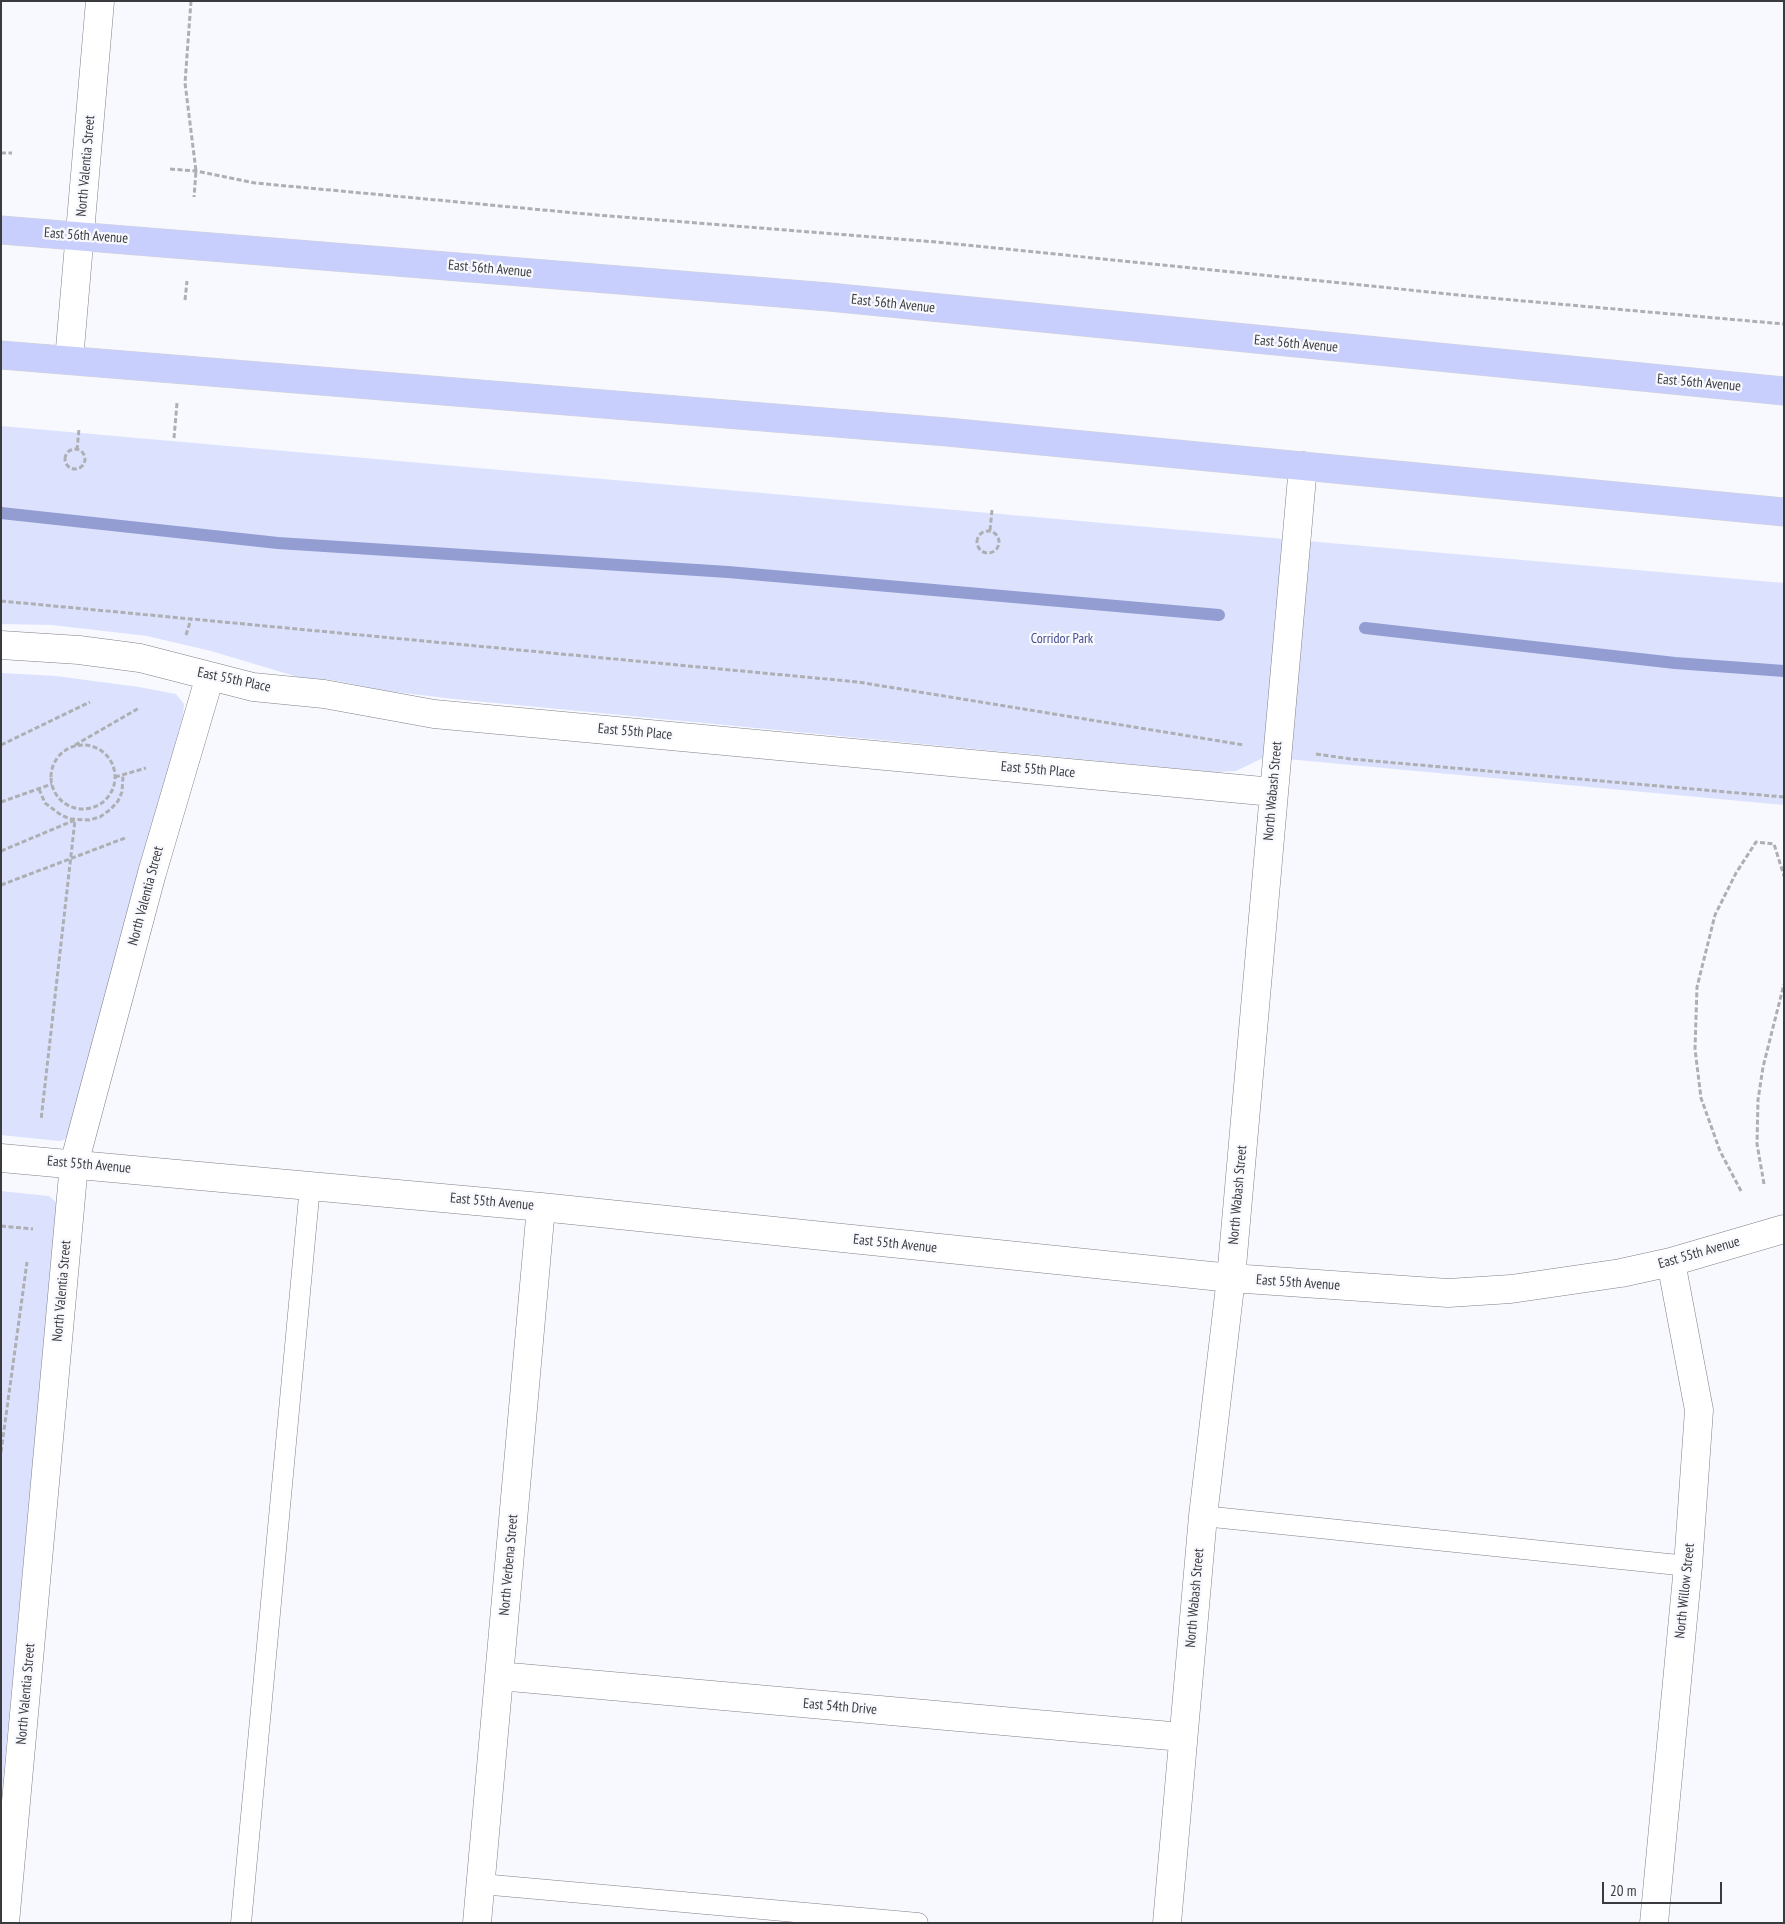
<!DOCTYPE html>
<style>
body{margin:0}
#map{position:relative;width:1785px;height:1924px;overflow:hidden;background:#f8f9fe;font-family:"PT Sans Narrow",sans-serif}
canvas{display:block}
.frame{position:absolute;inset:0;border:2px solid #3a3b3e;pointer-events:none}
.scale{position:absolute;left:1602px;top:1882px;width:120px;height:22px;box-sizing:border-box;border:2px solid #3a3b3e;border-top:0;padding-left:6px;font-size:15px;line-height:18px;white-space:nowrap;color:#3a3b3e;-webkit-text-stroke:4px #f8f9fe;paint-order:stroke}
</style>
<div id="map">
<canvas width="1785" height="1924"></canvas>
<div class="frame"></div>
<div class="scale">20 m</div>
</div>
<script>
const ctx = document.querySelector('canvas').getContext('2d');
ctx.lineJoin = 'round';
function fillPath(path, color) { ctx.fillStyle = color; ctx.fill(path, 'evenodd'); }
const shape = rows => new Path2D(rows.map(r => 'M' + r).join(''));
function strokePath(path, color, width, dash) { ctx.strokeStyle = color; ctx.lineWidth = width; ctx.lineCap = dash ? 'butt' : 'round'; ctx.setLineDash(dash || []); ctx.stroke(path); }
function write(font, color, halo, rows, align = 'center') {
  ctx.font = font + ' "PT Sans Narrow",sans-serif'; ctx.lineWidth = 4.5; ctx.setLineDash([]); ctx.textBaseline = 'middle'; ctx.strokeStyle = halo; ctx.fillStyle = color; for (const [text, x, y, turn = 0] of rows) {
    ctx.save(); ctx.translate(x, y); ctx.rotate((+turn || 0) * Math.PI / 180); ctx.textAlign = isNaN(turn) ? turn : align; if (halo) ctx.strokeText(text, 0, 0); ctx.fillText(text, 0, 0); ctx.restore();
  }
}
const green = shape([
 [1,426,1784,583,1784,805,1265,757,1236,771,1214,772,454,699,387,691,332,680,298,677,211,651,147,636,52,625,1,624],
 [1,673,56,676,139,687,176,694,184,704,183,715,70,1132,64,1140,59,1141,1,1135],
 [1,1191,49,1196,56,1202,57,1207,1,1803]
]);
const stream = shape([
 [1,513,278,543,728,572,1219,615],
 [1365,628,1675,663,1784,671]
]);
const path = shape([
 [191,1,185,83,196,171,194,197],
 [1,153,12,153],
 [170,169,196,171,255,183,597,215,936,242,1479,297,1784,324],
 [185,300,187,281],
 [174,438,177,403],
 '65 459a10 10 0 1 1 20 0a10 10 0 1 1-20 0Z',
 [77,450,79,429],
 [990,530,992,510],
 '977 542a11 11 0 1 1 22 0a11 11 0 1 1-22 0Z',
 [1,601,858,682,1244,745],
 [186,635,191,619],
 [1,745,90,702],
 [75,745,139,708],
 '51 777a32 32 0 1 1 64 0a32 32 0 1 1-64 0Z',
 [1316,754,1351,759,1784,797],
 [115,777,146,768],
 [39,789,45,803,61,815,70,819,89,820,100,817,111,809,118,801,122,792,123,775],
 [1,802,52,784],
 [1,851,75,820,41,1120],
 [1,885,125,838],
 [1764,1184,1757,1144,1758,1100,1763,1067,1784,984],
 [1741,1191,1720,1151,1701,1098,1695,1049,1697,987,1715,915,1736,873,1756,842,1774,844,1784,876],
 [1,1226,33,1229],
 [1,1452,27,1262]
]);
const service = shape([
 [1203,1516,1688,1566],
 [481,1884,918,1923],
 [241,1923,310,1186]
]);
const minor = shape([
 [1,645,79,650,140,658,253,687,324,694,434,714,1273,792],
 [1,1158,541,1207,1231,1278,1448,1293,1511,1289,1621,1273,1671,1262,1784,1229],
 [499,1676,1182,1737],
 [5,1923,74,1164,152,873,210,676],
 [477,1923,541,1207],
 [1167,1923,1203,1516,1231,1278,1303,466],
 [1654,1923,1688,1566,1699,1410,1671,1262]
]);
const tertiary = shape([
 [69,360,100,1]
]);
const primary = shape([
 [1,230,829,297,1784,391],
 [1,355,947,432,1784,512]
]);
const streetNames = [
 ["North Valentia Street",86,166,-85],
 ["East 56th Avenue",86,236,4],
 ["East 56th Avenue",490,269,5],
 ["East 56th Avenue",893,304,6],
 ["East 56th Avenue",1296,344,5],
 ["East 56th Avenue",1699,383,5],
 ["East 55th Place",234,680,12],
 ["East 55th Place",635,732,5],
 ["East 55th Place",1038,770,5],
 ["North Wabash Street",1273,791,-85],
 ["North Valentia Street",146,896,-75],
 ["East 55th Avenue",89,1165,5],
 ["North Wabash Street",1238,1195,-85],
 ["East 55th Avenue",492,1202,5],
 ["East 55th Avenue",895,1244,6],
 ["East 55th Avenue",1699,1253,-16],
 ["East 55th Avenue",1298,1283,4],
 ["North Valentia Street",62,1291,-85],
 ["North Verbena Street",509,1565,-85],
 ["North Willow Street",1685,1591,-84],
 ["North Wabash Street",1195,1598,-85],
 ["North Valentia Street",26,1694,-85],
 ["East 54th Drive",840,1707,5]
];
const parkNames = [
 ["Corridor Park",1062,639]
];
fillPath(green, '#dce2fe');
strokePath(stream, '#939dd2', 12);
strokePath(service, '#7f8088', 21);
strokePath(minor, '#7f8088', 29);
strokePath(tertiary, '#7f8088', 29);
strokePath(primary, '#d4d4d5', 29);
strokePath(path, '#aeafb3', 3, [5, 2.5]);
strokePath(service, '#fff', 20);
strokePath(minor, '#fff', 28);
strokePath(tertiary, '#fff', 28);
strokePath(primary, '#c8cffc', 28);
write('14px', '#3a3b3e', '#f8f9fe', streetNames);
write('14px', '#464d90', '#f8f9fe', parkNames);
</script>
